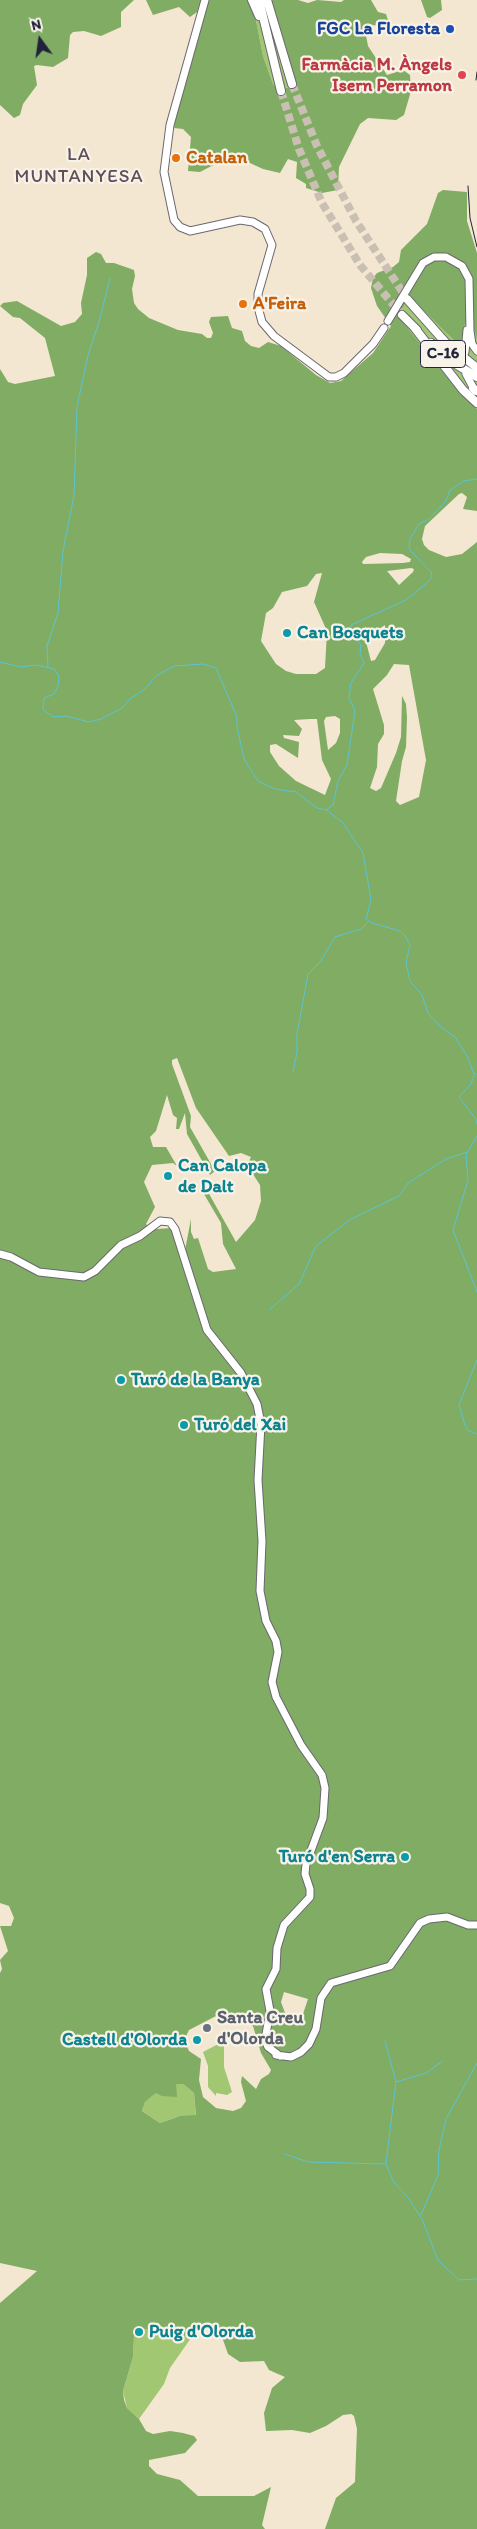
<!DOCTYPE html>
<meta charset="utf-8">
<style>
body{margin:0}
#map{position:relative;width:477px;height:2529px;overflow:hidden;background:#f3e7d1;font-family:Itim,sans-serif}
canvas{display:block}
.north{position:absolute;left:15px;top:15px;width:50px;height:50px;-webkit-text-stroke:4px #f7f3e8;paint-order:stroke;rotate:346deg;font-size:14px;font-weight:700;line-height:20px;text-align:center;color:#22223b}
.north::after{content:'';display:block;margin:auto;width:18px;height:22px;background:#22223b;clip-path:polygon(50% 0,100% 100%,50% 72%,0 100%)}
</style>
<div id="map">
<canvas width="477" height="2529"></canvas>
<div class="north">N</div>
</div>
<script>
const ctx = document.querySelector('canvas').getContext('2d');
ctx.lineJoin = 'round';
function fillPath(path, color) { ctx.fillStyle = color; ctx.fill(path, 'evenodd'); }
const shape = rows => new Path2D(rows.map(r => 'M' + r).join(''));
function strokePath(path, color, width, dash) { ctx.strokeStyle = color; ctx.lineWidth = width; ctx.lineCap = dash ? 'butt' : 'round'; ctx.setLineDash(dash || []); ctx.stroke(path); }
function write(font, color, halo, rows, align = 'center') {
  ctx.font = font + ' Itim,sans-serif'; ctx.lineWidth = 4.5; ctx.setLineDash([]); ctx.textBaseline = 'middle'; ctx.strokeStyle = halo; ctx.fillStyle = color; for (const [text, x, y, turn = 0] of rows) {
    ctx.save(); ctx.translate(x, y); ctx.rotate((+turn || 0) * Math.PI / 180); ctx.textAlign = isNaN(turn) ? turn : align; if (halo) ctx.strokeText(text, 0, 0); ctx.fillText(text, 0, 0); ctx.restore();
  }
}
const green = shape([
 [252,0,271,0,290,61,294,86,279,90,273,84,263,56],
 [409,298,437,321,452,338,462,340,465,324,474,329,477,339,477,409,460,393,398,316],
 [224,2041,224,2067,232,2092,227,2095,216,2093,216,2096,208,2087,208,2066,203,2052],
 [176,2084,183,2084,194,2093,196,2116,180,2116,160,2123,142,2111,145,2102,157,2092],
 [138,2327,174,2332,191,2338,170,2368,164,2384,139,2419,127,2408,123,2391,133,2357,134,2337]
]);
const forest = shape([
 [0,0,134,0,121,12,121,27,101,36,84,31,73,32,70,35,68,58,53,67,37,65,34,66,37,85,23,104,20,115,14,118,0,105],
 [146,0,201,0,197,12,190,17,179,7,153,15],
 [208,0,252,0,263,56,273,84,279,90,294,86,295,82,271,0,298,0,308,3,317,0,341,2,344,0,371,0,378,12,386,14,389,23,387,26,370,25,365,30,368,46,387,75,403,70,410,75,411,91,404,115,396,120,368,118,360,124,339,167,338,190,322,193,306,188,306,184,296,178,297,162,288,159,280,173,263,169,239,158,223,160,200,172,188,171,191,137,183,129,174,128,178,104],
 [421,0,441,0,442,10,430,18,427,17],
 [443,190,467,192,467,221,477,253,477,339,474,329,465,324,462,340,460,343,457,343,412,299,409,298,398,316,460,393,477,409,477,511,463,509,467,497,462,493,459,494,425,526,422,539,424,545,429,550,446,557,462,554,477,542,477,2529,325,2529,336,2498,355,2482,357,2429,354,2416,351,2414,343,2415,326,2426,310,2433,292,2430,266,2431,264,2413,272,2388,285,2377,269,2370,264,2361,240,2362,228,2354,217,2323,202,2325,191,2338,174,2332,138,2328,134,2337,133,2357,123,2391,124,2400,127,2408,139,2419,146,2431,153,2434,170,2431,183,2433,194,2436,197,2440,185,2453,149,2460,149,2466,157,2474,180,2480,198,2496,254,2496,271,2487,262,2525,265,2529,0,2529,0,2303,37,2271,0,2263,0,1973,2,1969,0,1960,8,1951,0,1926,11,1926,14,1918,9,1906,0,1903,0,369,8,382,15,384,55,376,45,338,20,318,13,317,0,306,3,303,17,301,61,326,75,322,82,314,81,303,87,275,87,258,96,252,101,254,106,263,114,263,134,270,135,276,132,289,134,303,138,309,149,318,178,330,202,334,207,338,211,338,213,333,209,322,211,317,228,316,232,328,242,331,245,341,251,346,259,348,268,342,281,346,316,375,330,383,341,381,373,353,391,326,377,306,371,288,373,278,377,273,393,267,399,262,401,250,427,224,438,193],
 [380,553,402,554,411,559,410,562,403,563,363,564,362,562,366,557],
 [411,568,414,569,413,572,399,585,387,571],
 [322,573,314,602,327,631,325,668,316,674,296,674,286,671,276,664,261,641,266,613,273,608,282,592,307,586,316,574],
 [385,625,385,643,375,660,371,661,365,638],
 [394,664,409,665,426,760,419,797,400,805,396,801,402,761,406,747,407,717,406,704,402,696,401,737,396,753,381,788,376,791,370,788,377,767,378,744,384,734,384,725,373,689,387,675],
 [335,716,340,719,340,733,336,743,328,750,324,721,326,717],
 [310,719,317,719,322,760,331,779,325,795,296,781,279,766,270,752,270,745,276,744,298,758,299,742,284,738,283,735,299,736,302,729,294,720],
 [177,1058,196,1108,229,1156,241,1153,251,1157,248,1163,249,1168,260,1185,261,1201,255,1220,236,1242,208,1192,204,1194,221,1223,223,1244,236,1269,213,1272,208,1269,198,1238,194,1239,191,1232,191,1219,185,1250,172,1228,157,1229,149,1227,146,1224,155,1207,144,1182,152,1165,173,1163,177,1166,166,1147,153,1147,150,1137,156,1131,167,1095,173,1115,177,1118,176,1129,179,1129,185,1113,187,1134,210,1175,215,1171,190,1127,191,1116,172,1064,172,1060],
 [284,1992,308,1999,300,2023,288,2021,281,2002],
 [216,2016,233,2017,253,2026,261,2053,271,2070,269,2074,261,2079,256,2089,242,2076,241,2082,246,2101,241,2108,233,2111,216,2108,203,2097,199,2080,201,2059,189,2051,184,2040,189,2030],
 [176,2084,183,2084,194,2093,196,2115,180,2116,160,2123,142,2111,145,2102,156,2093,162,2096,177,2097]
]);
const stream = shape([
 [0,662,21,667,36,665,54,669,59,676,58,686,54,694,44,698,43,709,53,717,66,716,89,722,101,719,122,708,130,699,145,689,156,676,174,666,203,664,216,668,237,717,237,727,244,759,258,781,275,789,296,792,317,808,326,810,333,805,338,781,347,765,355,711,349,698,351,683,364,663,360,654,361,645,351,634,351,625,406,600,428,582,432,577,431,572,409,549,410,539,419,524,429,519,446,501,450,490,464,481,477,479],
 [48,667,47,646,58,613,63,551,74,495,77,407,88,355,99,322,110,278],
 [327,810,343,823,363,853,371,900,366,919,372,923,400,931,406,937,410,945,406,963,410,981,422,995,428,1013,442,1028,455,1037,467,1056,474,1074,477,1074],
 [293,1072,297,1052,297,1034,308,974,320,962,335,937,361,929,368,922],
 [474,1075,471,1084,459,1097,476,1119,477,1124],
 [477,1136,466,1155,468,1180,453,1230,477,1292],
 [269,1310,299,1284,316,1246,351,1219,399,1196,408,1183,446,1159,467,1152],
 [477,1360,459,1405,465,1425,469,1431,477,1434],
 [385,2041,396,2082,386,2163],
 [396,2082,426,2073,443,2061],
 [285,2154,308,2162,386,2164,393,2181,409,2199,422,2219,438,2260,459,2280,477,2279],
 [421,2215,438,2175,439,2150,446,2119,477,2063]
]);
const highwayTunnel = shape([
 [292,84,317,146,356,221,407,299],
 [281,91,299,149,322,203,360,265,402,315]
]);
const major = shape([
 [205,0,170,125,164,172,174,220,180,227,190,231,240,220,253,222,265,229,272,245,258,294,258,307,262,322,274,336,329,377,336,377,344,373,373,344,384,328],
 [388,321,423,263,434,257,446,257,462,266,469,279,470,331,472,344,477,351],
 [465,352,467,330],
 [466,374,475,391],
 [0,1254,11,1257,39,1272,84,1277,95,1271,121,1245,140,1236,160,1221,170,1222,175,1229,207,1330,241,1373,257,1404,261,1424,258,1480,262,1541,260,1591,266,1621,276,1641,278,1652,272,1682,276,1697,301,1745,322,1775,325,1788,323,1818,306,1864,305,1874,310,1889,310,1897,284,1925,277,1948,276,1969,266,1989,270,2011,265,2040,268,2047,280,2056],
 [276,2055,291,2057,301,2052,309,2044,316,2029,321,1998,331,1983,390,1966,420,1923,429,1919,447,1917,468,1925,477,1925]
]);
const highway = shape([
 [252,0,259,16],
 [259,0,281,91],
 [267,0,292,84],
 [407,299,446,343,477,368],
 [402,315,417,330],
 [414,327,463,390,477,403],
 [431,343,449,360,477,377],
 [473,388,477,391]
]);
const rail = shape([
 [476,80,477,72],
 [468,186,470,218,477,247]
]);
const markers = [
 [450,29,5,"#1a4fb4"],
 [462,75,5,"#e0444e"],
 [176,158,5,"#e8710a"],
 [243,304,5,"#e8710a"],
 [287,633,5,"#0f9aa8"],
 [168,1176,5,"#0f9aa8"],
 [121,1380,5,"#0f9aa8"],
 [184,1425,5,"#0f9aa8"],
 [405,1857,5,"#0f9aa8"],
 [207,2028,5,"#6b7280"],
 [197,2040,5,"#0f9aa8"],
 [139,2332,5,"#0f9aa8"]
];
const shields = [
 [443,354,45]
];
const shieldNames = [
 ["C-16",443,354]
];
const transitNames = [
 ["FGC La Floresta",440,29]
];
const healthNames = [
 ["Farmàcia M. Àngels",452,65],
 ["Isern Perramon",452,86]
];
const foodNames = [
 ["Catalan",186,158],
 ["A'Feira",253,304]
];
const cultureNames = [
 ["Can Bosquets",297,633],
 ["Can Calopa",178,1166],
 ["de Dalt",178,1187],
 ["Turó de la Banya",131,1380],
 ["Turó del Xai",194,1425],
 ["Turó d'en Serra",395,1857,"right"],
 ["Castell d'Olorda",187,2040,"right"],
 ["Puig d'Olorda",149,2332]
];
const worshipNames = [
 ["Santa Creu",217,2018],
 ["d'Olorda",217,2039]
];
const neighbourhoodNames = [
 ["LA",79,155],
 ["MUNTANYESA",79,177]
];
fillPath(green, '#a1c772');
fillPath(forest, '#80ac64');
strokePath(stream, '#5ac5d4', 1);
strokePath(highwayTunnel, '#c9c0b3', 8, [8, 4]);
strokePath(major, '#6b6770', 9);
strokePath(highway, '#6b6770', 10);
strokePath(major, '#fff', 7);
strokePath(highway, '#fff', 8);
strokePath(rail, '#22223b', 1);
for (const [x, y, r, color] of markers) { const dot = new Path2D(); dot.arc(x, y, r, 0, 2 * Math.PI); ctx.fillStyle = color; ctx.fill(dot); strokePath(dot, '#f7f3e8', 2); }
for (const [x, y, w] of shields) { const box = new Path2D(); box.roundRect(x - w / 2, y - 13.5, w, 27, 4); ctx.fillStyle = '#f7f3e8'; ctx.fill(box); strokePath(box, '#22223b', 1); }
write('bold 16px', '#22223b', null, shieldNames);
write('bold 18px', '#164399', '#f7f3e8', transitNames, 'right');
write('bold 18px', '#be3a42', '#f7f3e8', healthNames, 'right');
write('bold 18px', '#c56008', '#f7f3e8', foodNames, 'left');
write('bold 18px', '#0d838f', '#f7f3e8', cultureNames, 'left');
write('bold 18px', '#5b616d', '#f7f3e8', worshipNames, 'left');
ctx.letterSpacing = '1px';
write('19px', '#624d58', '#f7f3e8', neighbourhoodNames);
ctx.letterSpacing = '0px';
</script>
